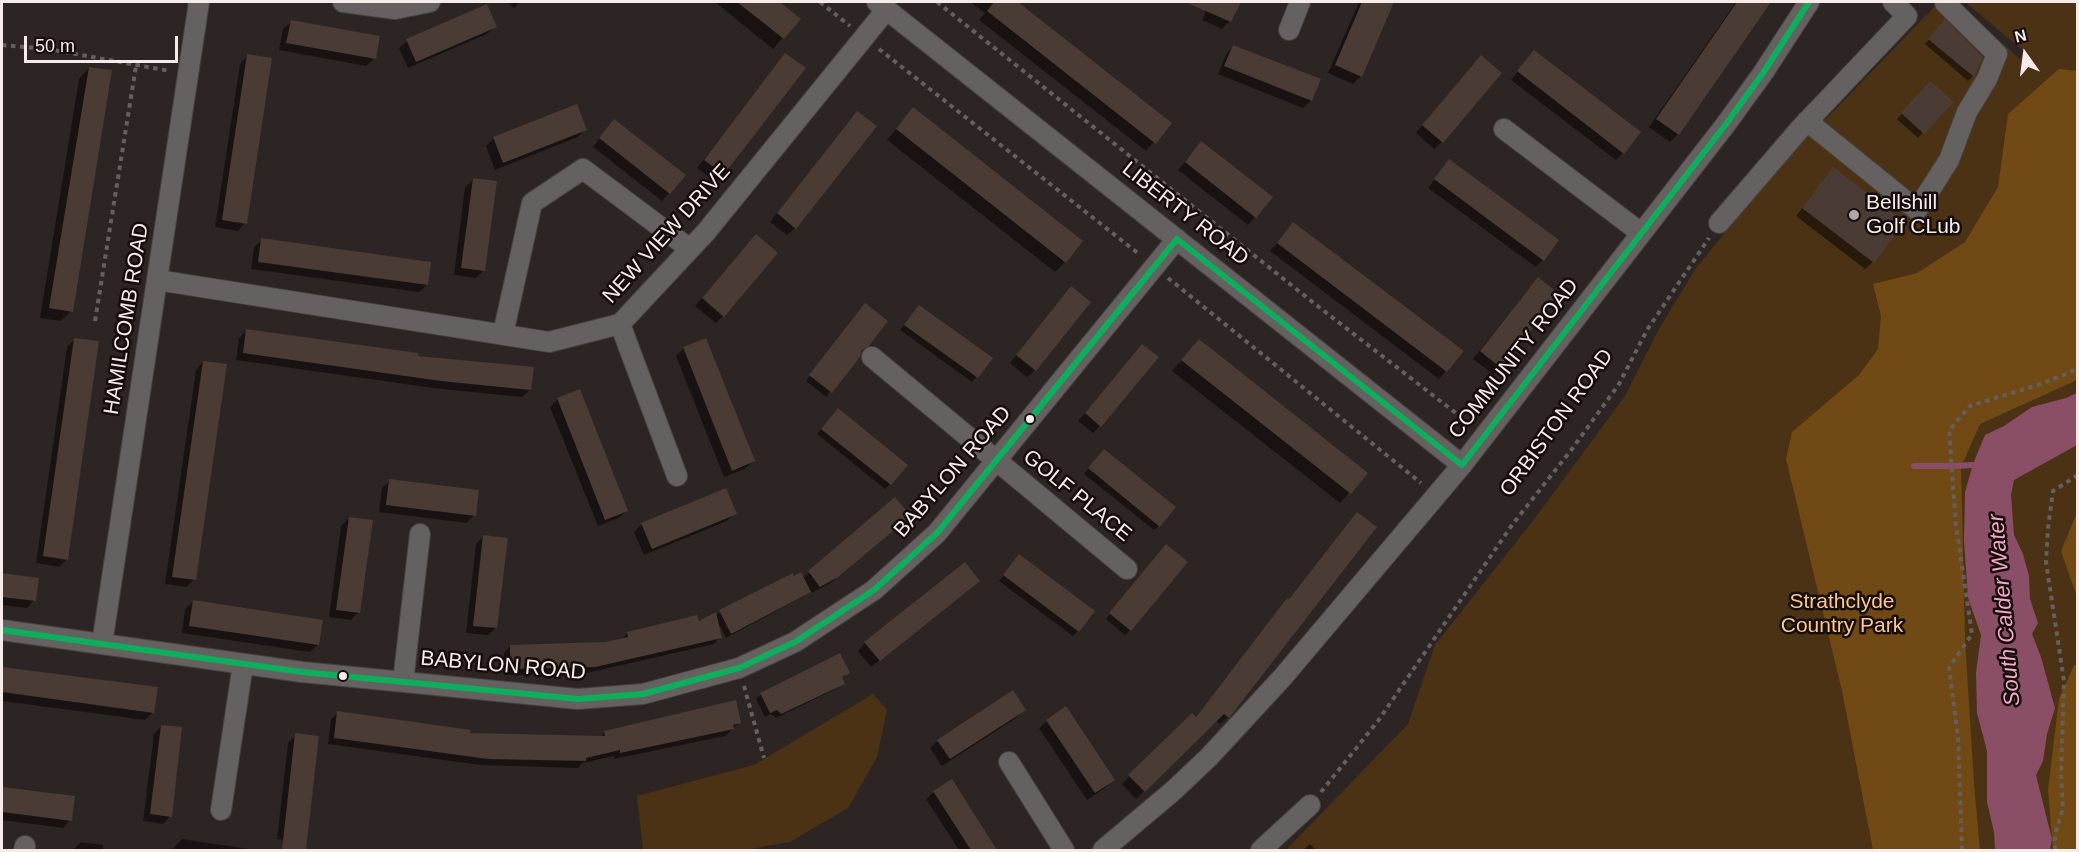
<!DOCTYPE html>
<style>
body{margin:0}
#map{position:relative;width:2079px;height:852px;overflow:hidden;background:#2d2523;font-family:Arial,sans-serif}
canvas{display:block}
.frame{position:absolute;inset:0;border:3px solid #f6ebe9;pointer-events:none}
.north{position:absolute;left:1995px;top:24px;width:60px;height:60px;-webkit-text-stroke:4px #140d0c;paint-order:stroke;rotate:346deg;font-size:16px;font-weight:700;line-height:24px;text-align:center;color:#f6ebe9}
.north::after{content:'';display:block;margin:auto;width:21px;height:27px;background:#f6ebe9;clip-path:polygon(50% 0,100% 100%,50% 72%,0 100%)}
.scale{position:absolute;left:24px;top:36px;width:154px;height:27px;box-sizing:border-box;border:3px solid #f6ebe9;border-top:0;padding-left:8px;font-size:18px;line-height:21px;white-space:nowrap;color:#f6ebe9;-webkit-text-stroke:4px #140d0c;paint-order:stroke}
</style>
<div id="map">
<canvas width="2079" height="852"></canvas>
<div class="frame"></div>
<div class="north">N</div>
<div class="scale">50 m</div>
</div>
<script>
const ctx = document.querySelector('canvas').getContext('2d');
ctx.lineJoin = 'round';
function fillPath(path, color) { ctx.fillStyle = color; ctx.fill(path, 'evenodd'); }
const shape = rows => new Path2D(rows.map(r => 'M' + r).join(''));
function strokePath(path, color, width, dash) { ctx.strokeStyle = color; ctx.lineWidth = width; ctx.lineCap = dash ? 'butt' : 'round'; ctx.setLineDash(dash || []); ctx.stroke(path); }
function write(font, color, halo, rows, align = 'center') {
  ctx.font = font + ' Arial,sans-serif'; ctx.lineWidth = 5; ctx.setLineDash([]); ctx.textBaseline = 'middle'; ctx.strokeStyle = halo; ctx.fillStyle = color; for (const [text, x, y, turn = 0] of rows) {
    ctx.save(); ctx.translate(x, y); ctx.rotate((+turn || 0) * Math.PI / 180); ctx.textAlign = isNaN(turn) ? turn : align; if (halo) ctx.strokeText(text, 0, 0); ctx.fillText(text, 0, 0); ctx.restore();
  }
}
const green = shape([
 [1939,2,1956,2,2020,59,2025,52,1965,2,2077,2,2077,850,1286,850,1408,724,1435,645,1535,518,1625,396,1659,329,1696,268,1801,140,1829,116],
 [873,694,887,710,877,757,848,808,790,842,745,850,643,850,637,796,754,765]
]);
const forest = shape([
 [2059,69,2077,71,2077,380,1980,424,1961,467,1965,639,1974,784,1980,850,1873,850,1842,691,1786,459,1792,432,1859,375,1878,349,1881,316,1873,284,1917,273,1965,242,1998,187,2008,114],
 [2077,513,2077,597,2061,551],
 [2074,665,2078,665,2077,850,2053,850,2048,790,2059,699]
]);
const water = shape([
 [2077,393,2077,445,2014,480,2011,495,2014,535,2023,554,2029,576,2030,599,2038,623,2032,634,2041,657,2055,708,2047,734,2043,761,2036,775,2052,839,2050,850,1995,850,1994,832,1987,802,1987,751,1977,713,1976,673,1981,635,1968,598,1964,541,1965,492,1973,464,1985,435,2004,426,2032,407,2066,398]
]);
const shadow = shape([
 [507,2,520,2,514,8],
 [715,2,777,2,799,19,773,49],
 [970,2,1015,2,1170,123,1146,151,979,20,985,13],
 [1210,2,1239,2,1230,21,1222,29,1202,20],
 [1359,2,1392,2,1361,76,1353,84,1328,73],
 [1736,2,1769,2,1678,134,1670,142,1649,127],
 [486,6,495,26,487,34,408,68,399,48,407,41],
 [291,22,374,59,366,66,279,50,283,29],
 [1940,26,1981,57,1973,76,1968,81,1925,44],
 [1234,46,1311,101,1303,108,1218,74,1226,54],
 [786,55,803,68,724,172,717,180,712,176,710,178,697,168],
 [247,56,245,223,238,231,215,227,240,64],
 [1527,59,1623,153,1616,160,1511,80],
 [1473,64,1442,142,1434,149,1416,133],
 [89,68,71,311,61,321,40,318,79,79],
 [1931,83,1951,102,1918,138,1897,119],
 [913,109,1065,262,1055,272,887,140],
 [850,120,795,228,787,235,770,222],
 [585,129,578,137,495,170,486,146,494,138],
 [607,129,669,193,662,201,593,147],
 [1201,143,1255,217,1248,225,1178,170],
 [1450,160,1543,260,1536,267,1428,188],
 [1833,169,1873,262,1865,269,1796,216],
 [473,180,484,270,476,278,454,275,465,187],
 [1293,224,1462,352,1439,379,1270,251],
 [262,240,427,285,419,292,251,269,254,247],
 [748,244,723,316,716,323,695,306],
 [1530,287,1500,367,1493,374,1473,359],
 [1063,296,1035,370,1027,377,1010,363],
 [919,307,977,377,972,382,900,330],
 [861,310,868,345,860,351,826,397,806,381],
 [246,331,530,390,522,397,433,388,236,360,239,338],
 [74,340,67,559,59,567,36,563,67,347],
 [1199,341,1366,473,1340,503,1172,371],
 [1142,346,1100,426,1093,433,1078,421],
 [684,348,753,461,745,469,724,477,676,356],
 [203,362,194,579,187,587,165,584,196,370],
 [558,399,627,510,619,518,598,526,550,407],
 [833,415,890,484,885,489,817,434],
 [1099,456,1159,526,1154,530,1084,474],
 [390,481,474,515,467,523,379,512,382,488],
 [895,500,901,523,829,584,812,593,810,591,804,596,726,638,719,624,720,637,714,644,587,673,505,675,504,653,510,646,606,644,621,640,628,633,698,623,794,578,803,578],
 [735,513,727,521,644,555,634,532,642,524],
 [349,518,359,612,351,620,329,617,341,526],
 [1350,522,1228,717,1220,724,1216,721,1136,799,1122,784,1192,715,1195,718,1280,608,1288,600],
 [484,536,496,628,488,635,466,633,476,544],
 [1161,551,1130,630,1125,635,1106,619],
 [1019,556,1078,631,1073,636,999,581],
 [2,575,37,579,34,600,27,608,2,605],
 [971,588,871,667,858,651,865,643],
 [193,602,318,645,310,652,182,633,185,609],
 [2,668,156,689,153,712,145,720,2,701],
 [848,673,841,679,843,683,838,688,776,718,771,714,765,717,756,699,761,694],
 [1024,710,1016,718,942,766,930,748,938,741],
 [338,713,469,734,600,737,605,732,739,723,725,736,614,759,614,756,582,763,578,768,480,765,328,744,331,719],
 [1047,721,1113,780,1106,787,1087,800,1039,728],
 [161,726,170,816,163,824,143,821,154,734],
 [296,735,298,842,277,839,288,743],
 [951,781,996,850,959,850,926,799,934,792],
 [2,788,73,797,70,820,63,828,2,820],
 [182,839,256,850,173,850,174,847],
 [81,842,103,845,103,850,73,850],
 [1310,844,1316,850,1303,850]
]);
const stream = shape([
 [1914,466,1949,466],
 [1954,466,1972,465]
]);
const building = shape([
 [737,2,780,2,801,19,784,39],
 [994,2,1018,2,1172,123,1156,144,987,11],
 [1185,2,1241,2,1231,22],
 [1362,2,1394,2,1362,77,1335,65],
 [1737,2,1771,2,1679,135,1656,119],
 [487,4,497,27,416,62,406,39],
 [1945,19,1983,57,1974,77,1928,39],
 [291,20,380,36,376,59,286,43],
 [1233,45,1321,79,1312,101,1224,66],
 [1534,50,1641,132,1624,154,1517,71],
 [785,53,806,68,725,173,720,169,719,171,704,160],
 [247,54,272,58,247,224,222,220],
 [1481,55,1502,73,1443,143,1422,125],
 [89,67,112,70,73,312,49,308],
 [1930,81,1954,102,1924,134,1901,113],
 [577,104,587,130,503,163,493,137],
 [913,107,1083,241,1066,263,896,129],
 [857,111,877,126,796,229,777,213],
 [614,119,686,175,670,194,599,138],
 [1201,141,1273,197,1256,218,1185,162],
 [1449,159,1559,240,1544,261,1434,179],
 [1833,167,1905,222,1874,263,1802,208],
 [473,178,497,181,485,271,461,268],
 [1293,222,1464,351,1447,372,1277,243],
 [756,234,778,253,724,317,702,298],
 [261,238,431,262,428,285,258,262],
 [1538,277,1559,294,1501,368,1480,351],
 [1071,286,1091,302,1036,371,1016,355],
 [865,303,888,321,869,346,862,350,860,357,832,393,809,375],
 [919,305,993,358,978,378,904,325],
 [246,329,418,353,418,356,534,367,531,390,441,381,243,353],
 [74,338,99,341,68,560,43,556],
 [706,338,755,461,732,471,683,347],
 [1199,339,1368,473,1351,494,1181,360],
 [1142,344,1159,357,1101,427,1085,413],
 [203,361,227,364,196,580,172,577],
 [580,389,628,511,605,520,557,398],
 [838,408,908,465,891,485,821,429],
 [1104,449,1176,507,1160,527,1088,468],
 [389,479,479,490,476,516,386,505],
 [726,488,737,514,652,549,641,523],
 [895,497,911,516,838,577,820,587,808,571],
 [1357,512,1377,527,1229,718,1224,714,1145,792,1128,775,1192,713,1196,717,1287,598,1289,599],
 [349,517,373,520,360,613,336,610],
 [483,535,508,538,497,628,473,626],
 [1166,544,1188,562,1131,631,1109,613],
 [1019,554,1095,611,1079,632,1003,575],
 [965,562,980,581,880,661,864,642],
 [801,572,811,592,731,634,719,610,793,573,794,576],
 [2,573,39,578,36,601,2,597],
 [193,600,323,620,319,645,189,626],
 [716,612,722,638,595,667,510,669,510,645,606,642,628,637,627,632,697,615,699,621],
 [840,653,850,673,842,677,845,684,781,714,777,710,770,713,760,693],
 [2,667,158,687,154,713,2,692],
 [1013,690,1026,710,950,759,937,740],
 [736,700,741,723,733,725,734,729,620,753,620,750,586,758,586,761,488,759,334,738,337,711,471,730,470,733,605,736,604,731],
 [1066,706,1115,780,1095,793,1046,720],
 [161,725,182,727,172,817,150,814],
 [295,733,319,736,306,850,282,850],
 [952,779,997,850,971,850,933,791],
 [2,787,75,796,72,821,2,812]
]);
const path = shape([
 [820,2,850,26],
 [937,2,1315,304,1470,424],
 [2,45,48,49,170,71],
 [879,49,1139,254],
 [1168,278,1421,483],
 [95,321,136,66],
 [744,686,764,758],
 [1321,792,1378,721,1512,525,1572,449,1619,384,1647,330,1709,238],
 [1962,850,1958,737,1949,668,1972,634,1956,526,1949,430,1970,406,2044,383,2078,369],
 [2055,850,2055,835,2063,808,2061,775,2064,681,2046,562,2048,528,2053,491,2078,475]
]);
const minor = shape([
 [343,2,395,9,430,2],
 [877,2,1462,465],
 [1289,30,1300,2],
 [1807,121,1917,210,1949,160,1967,112,1987,79,1997,54,1945,3],
 [1504,129,1641,233],
 [1719,223,1799,130,1907,16,1893,2],
 [157,280,549,342,620,324,706,232,887,9],
 [620,324,677,476],
 [503,334,532,203,583,169,690,249],
 [872,357,1127,569],
 [2,630,302,672,578,699,643,694,739,668,795,642,874,590,937,533,1177,239],
 [102,644,199,2],
 [403,682,420,534],
 [1009,762,1064,850],
 [221,810,243,664],
 [24,850,25,846],
 [1103,850,1173,791,1209,757,1282,678,1462,465,1726,124,1763,73,1809,2],
 [1261,850,1310,805]
]);
const bus1 = shape([
 [1177,239,1462,465],
 [1462,465,1726,124,1763,73,1809,2],
 [2,630,302,672,578,699,643,694,739,668,795,642,874,590,937,533,1177,239]
]);
const markers = [
 [1854,215,6,"#b0a6a4"],
 [1030,419,5,"#f6ebe9"],
 [343,676,5,"#f6ebe9"]
];
const poiNames = [
 ["Bellshill",1866,203],
 ["Golf CLub",1866,227]
];
const streetNames = [
 ["LIBERTY ROAD",1185,214,38],
 ["NEW VIEW DRIVE",667,234,-48],
 ["HAMILCOMB ROAD",127,319,-81],
 ["COMMUNITY ROAD",1514,359,-52],
 ["ORBISTON ROAD",1557,423,-54],
 ["BABYLON ROAD",953,472,-49],
 ["GOLF PLACE",1077,496,39],
 ["BABYLON ROAD",503,666,5]
];
const parkNames = [
 ["Strathclyde",1842,602],
 ["Country Park",1842,626]
];
const waterNames = [
 ["South Calder Water",2005,610,-95]
];
fillPath(green, '#4b3215');
fillPath(forest, '#714915');
fillPath(water, '#8a4e67');
fillPath(shadow, '#0007');
strokePath(stream, '#8a4e67', 6);
fillPath(building, '#4a3b34');
strokePath(minor, '#484240', 22);
strokePath(path, '#64605f', 4, [4.5, 4.5]);
strokePath(minor, '#656161', 20);
strokePath(bus1, '#0daf5c', 6);
for (const [x, y, r, color] of markers) { const dot = new Path2D(); dot.arc(x, y, r, 0, 2 * Math.PI); ctx.fillStyle = color; ctx.fill(dot); strokePath(dot, '#140d0c', 2); }
write('21px', '#f6ebe9', '#140d0c', poiNames, 'left');
write('21px', '#f6ebe9', '#140d0c', streetNames);
write('21px', '#fdc68a', '#140d0c', parkNames);
write('italic 22px', '#f4a7c7', '#140d0c', waterNames);
</script>
